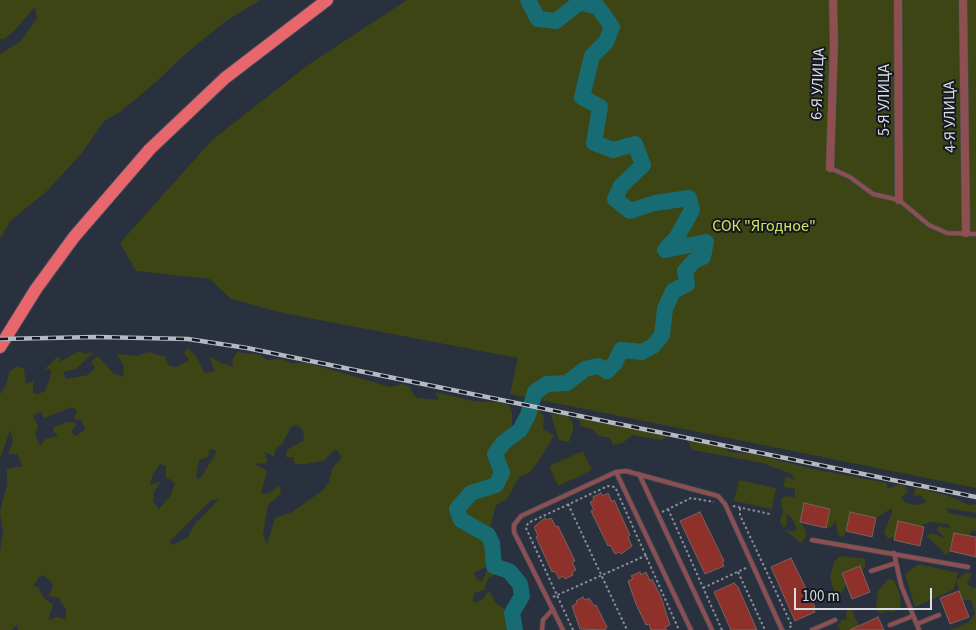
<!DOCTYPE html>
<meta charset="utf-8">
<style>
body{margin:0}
#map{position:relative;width:976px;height:630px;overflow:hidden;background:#29303e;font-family:"Source Sans 3",sans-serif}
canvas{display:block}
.scale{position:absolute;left:794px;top:588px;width:138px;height:22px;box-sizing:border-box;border:2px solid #d9dee7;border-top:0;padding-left:6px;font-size:15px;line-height:18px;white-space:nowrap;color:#d9dee7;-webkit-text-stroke:4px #15181f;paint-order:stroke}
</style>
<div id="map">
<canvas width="976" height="630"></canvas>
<div class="scale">100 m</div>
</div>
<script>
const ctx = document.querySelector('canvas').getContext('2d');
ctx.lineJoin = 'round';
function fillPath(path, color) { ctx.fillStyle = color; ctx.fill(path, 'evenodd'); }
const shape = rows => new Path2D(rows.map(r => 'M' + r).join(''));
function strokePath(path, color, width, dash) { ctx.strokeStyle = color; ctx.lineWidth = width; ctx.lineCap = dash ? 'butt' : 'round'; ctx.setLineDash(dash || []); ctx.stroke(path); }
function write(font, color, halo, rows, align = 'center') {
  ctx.font = font + ' "Source Sans 3",sans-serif'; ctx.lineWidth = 4; ctx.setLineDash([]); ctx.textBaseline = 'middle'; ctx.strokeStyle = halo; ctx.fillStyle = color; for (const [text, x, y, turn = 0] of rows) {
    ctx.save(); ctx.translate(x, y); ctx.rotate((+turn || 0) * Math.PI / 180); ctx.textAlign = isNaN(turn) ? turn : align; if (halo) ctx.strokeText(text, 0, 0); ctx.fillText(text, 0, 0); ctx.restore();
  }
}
const green = shape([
 [0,0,260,0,226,21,184,55,156,82,120,112,104,121,82,153,46,192,10,221,0,239,0,54,21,41,37,18,35,7,14,31,4,39,0,39],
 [407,0,976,0,976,488,510,394,518,358,283,313,231,299,210,279,136,271,120,243,212,140,308,65],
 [187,348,196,356,204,373,215,371,209,356,221,363,233,367,232,360,237,352,260,355,267,360,282,359,291,363,308,363,390,387,402,384,409,386,416,398,439,400,435,392,473,401,499,402,509,405,512,412,512,425,506,434,497,438,496,446,504,448,514,445,519,436,517,422,530,419,523,412,529,407,539,410,544,417,543,429,554,435,540,459,529,473,520,476,507,499,496,505,487,539,486,567,474,573,477,580,482,581,487,571,501,571,488,579,484,590,474,593,473,603,482,600,489,591,495,602,508,612,509,624,515,630,18,630,17,625,11,630,0,630,0,551,3,532,0,512,7,484,7,469,23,466,17,454,8,454,13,441,10,430,0,459,0,394,6,386,9,372,17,366,24,369,26,384,33,381,33,393,38,394,45,391,50,378,51,369,45,369,57,357,61,358,58,363,79,351,85,354,94,352,76,369,63,372,66,379,88,375,95,368,91,362,98,356,113,373,123,377,124,367,117,354,137,356,149,352,165,357,169,366,177,367,189,360,184,353],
 [72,407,77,411,74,419,81,420,85,429,76,436,71,433,77,423,67,422,54,427,53,431,58,436,45,439,40,446,35,435,38,426,33,415,41,412,44,418],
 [298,425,303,431,304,440,287,450,286,457,293,457,295,464,305,464,323,461,336,449,342,457,332,469,329,482,323,490,292,512,275,518,267,544,263,536,265,522,268,505,281,494,279,485,270,493,261,494,267,471,255,464,267,463,265,452,274,457,276,448,282,444,291,427],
 [210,449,217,451,200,479,196,477,199,460,208,457],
 [160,464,166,466,166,477,175,483,171,495,159,509,153,501,154,492,161,481,150,485,153,474],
 [219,499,194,525,188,537,173,545,169,542,210,501],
 [41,575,46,577,53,585,49,596,59,598,66,610,66,620,57,617,48,620,53,605,43,597,39,588,33,586],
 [560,413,568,416,573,423,573,430,569,442,559,440,551,415],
 [578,418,607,423,668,436,662,440,632,435,623,443,613,445,610,438,599,436,592,429,581,426],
 [687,440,722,446,729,452,753,454,813,469,887,483,887,489,897,485,905,485,908,492,901,497,906,503,917,505,927,502,920,495,914,496,915,487,949,496,969,505,976,504,976,513,946,508,949,513,976,518,976,531,973,530,968,536,954,533,950,551,945,555,941,549,926,536,931,533,945,538,937,530,938,526,951,529,948,524,931,522,920,526,898,521,895,536,888,539,884,532,892,513,892,508,876,518,850,512,844,537,838,535,836,520,831,527,826,528,830,509,804,504,800,522,805,529,806,536,801,543,785,530,794,532,797,529,792,518,786,514,787,523,784,528,780,522,783,512,781,500,784,496,795,497,795,489,784,487,785,476,795,480,792,474,762,463,693,450],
 [583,451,592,470,558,486,549,466],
 [739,480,776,488,772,509,734,501],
 [840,556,865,559,865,567,862,571,860,566,842,573,846,585,841,593,835,594,830,578,834,562],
 [919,564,958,573,956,581,965,573,972,573,967,584,974,589,976,587,976,630,950,630,969,622,975,613,971,600,962,600,956,581,953,590,915,607,905,574],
 [888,579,894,580,900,594,901,607,893,612,886,611,881,614,876,609,878,591],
 [852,606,854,617,863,630,841,630,837,626,842,620,847,620,846,612]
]);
const river = shape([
 [515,630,512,613,522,596,520,584,509,571,494,566,492,543,488,535,461,520,457,509,471,493,496,485,502,473,495,454,503,443,520,430,528,415,535,392,547,384,567,383,585,369,598,366,607,371,615,363,621,350,642,352,653,346,662,335,665,309,673,291,687,284,685,271,694,261,703,257,706,242,665,250,677,237,692,210,689,198,655,203,630,211,615,199,621,186,643,165,635,144,613,150,594,143,600,107,582,97,592,56,606,42,612,27,598,7,580,2,556,21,538,19,528,0]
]);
const building = shape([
 [601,493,603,496,608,493,612,502,614,500,630,535,628,537,632,546,621,554,619,552,615,554,610,545,608,546,591,511,594,510,590,502,594,500,593,497,601,493],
 [804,503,830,509,826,528,800,522,804,503],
 [700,512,724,561,722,562,724,566,705,574,680,521,700,512],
 [850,512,876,518,872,537,846,531,850,512],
 [545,518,547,520,551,518,556,527,558,526,575,561,572,562,576,570,572,572,573,575,565,579,563,576,559,579,555,571,552,572,536,537,538,536,534,527,545,518],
 [898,521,924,527,920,546,894,540,898,521],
 [954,533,976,537,976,557,950,551,954,533],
 [791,558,815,607,813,608,815,612,795,621,771,567,791,558],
 [860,566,870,592,852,599,842,573,860,566],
 [640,572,641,575,646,572,650,581,652,579,661,597,670,625,665,627,667,630,651,630,649,624,646,625,636,604,628,581,633,579,631,576,640,572],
 [734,583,738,587,757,630,731,630,714,592,734,583],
 [959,591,969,617,950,624,940,598,959,591],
 [583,597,585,600,589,598,594,606,596,605,607,627,605,630,580,629,572,606,577,603,576,601,583,597],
 [878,617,884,630,850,630,878,617]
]);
const path = shape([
 [568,504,627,630],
 [733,506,770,514],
 [740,508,740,515,792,626,788,628],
 [668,509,722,630],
 [662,512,691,498,714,502],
 [738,572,765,630],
 [703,588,748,567],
 [553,597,647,555],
 [573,630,526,528,528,523,608,486,615,487,679,630]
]);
const lane = shape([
 [830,168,850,177,873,194,899,200,929,225,947,233,976,234],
 [616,472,691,630],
 [639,474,712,630],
 [812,540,968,567],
 [894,553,901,585,919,630],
 [871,571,896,563],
 [917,624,939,615],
 [890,625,913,616],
 [542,630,543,620,553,609],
 [563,630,514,532,514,525,521,516,616,472,626,471,718,496,725,504,782,630],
 [812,630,835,620]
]);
const street = shape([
 [898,0,899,200],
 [963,0,966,233],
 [830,168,834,43,833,0]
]);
const primary = shape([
 [0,347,36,289,74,237,150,149,225,78,327,0]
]);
const rail = shape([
 [0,339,96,337,188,339,247,348,976,497]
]);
const streetNames = [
 ["6-Я УЛИЦА",819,84,-88],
 ["5-Я УЛИЦА",885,100,-90],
 ["4-Я УЛИЦА",951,117,-91]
];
const parkNames = [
 ["СОК \"Ягодное\"",764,227]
];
fillPath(green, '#3d4515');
strokePath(river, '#166c72', 16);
fillPath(building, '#8d312a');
strokePath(building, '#786360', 1);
strokePath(lane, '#454c59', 5.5);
strokePath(street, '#454c59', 9);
strokePath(primary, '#454c59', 14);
strokePath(path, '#888e99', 2, [2.5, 2.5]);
strokePath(lane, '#8d4f50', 4);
strokePath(street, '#8d4f50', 8);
strokePath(primary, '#e7676c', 12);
strokePath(rail, '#b4b9c4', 4.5);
strokePath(rail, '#15181f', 2.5, [8]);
write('16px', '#d9dee7', '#15181f', streetNames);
write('16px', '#cfe562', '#15181f', parkNames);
</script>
